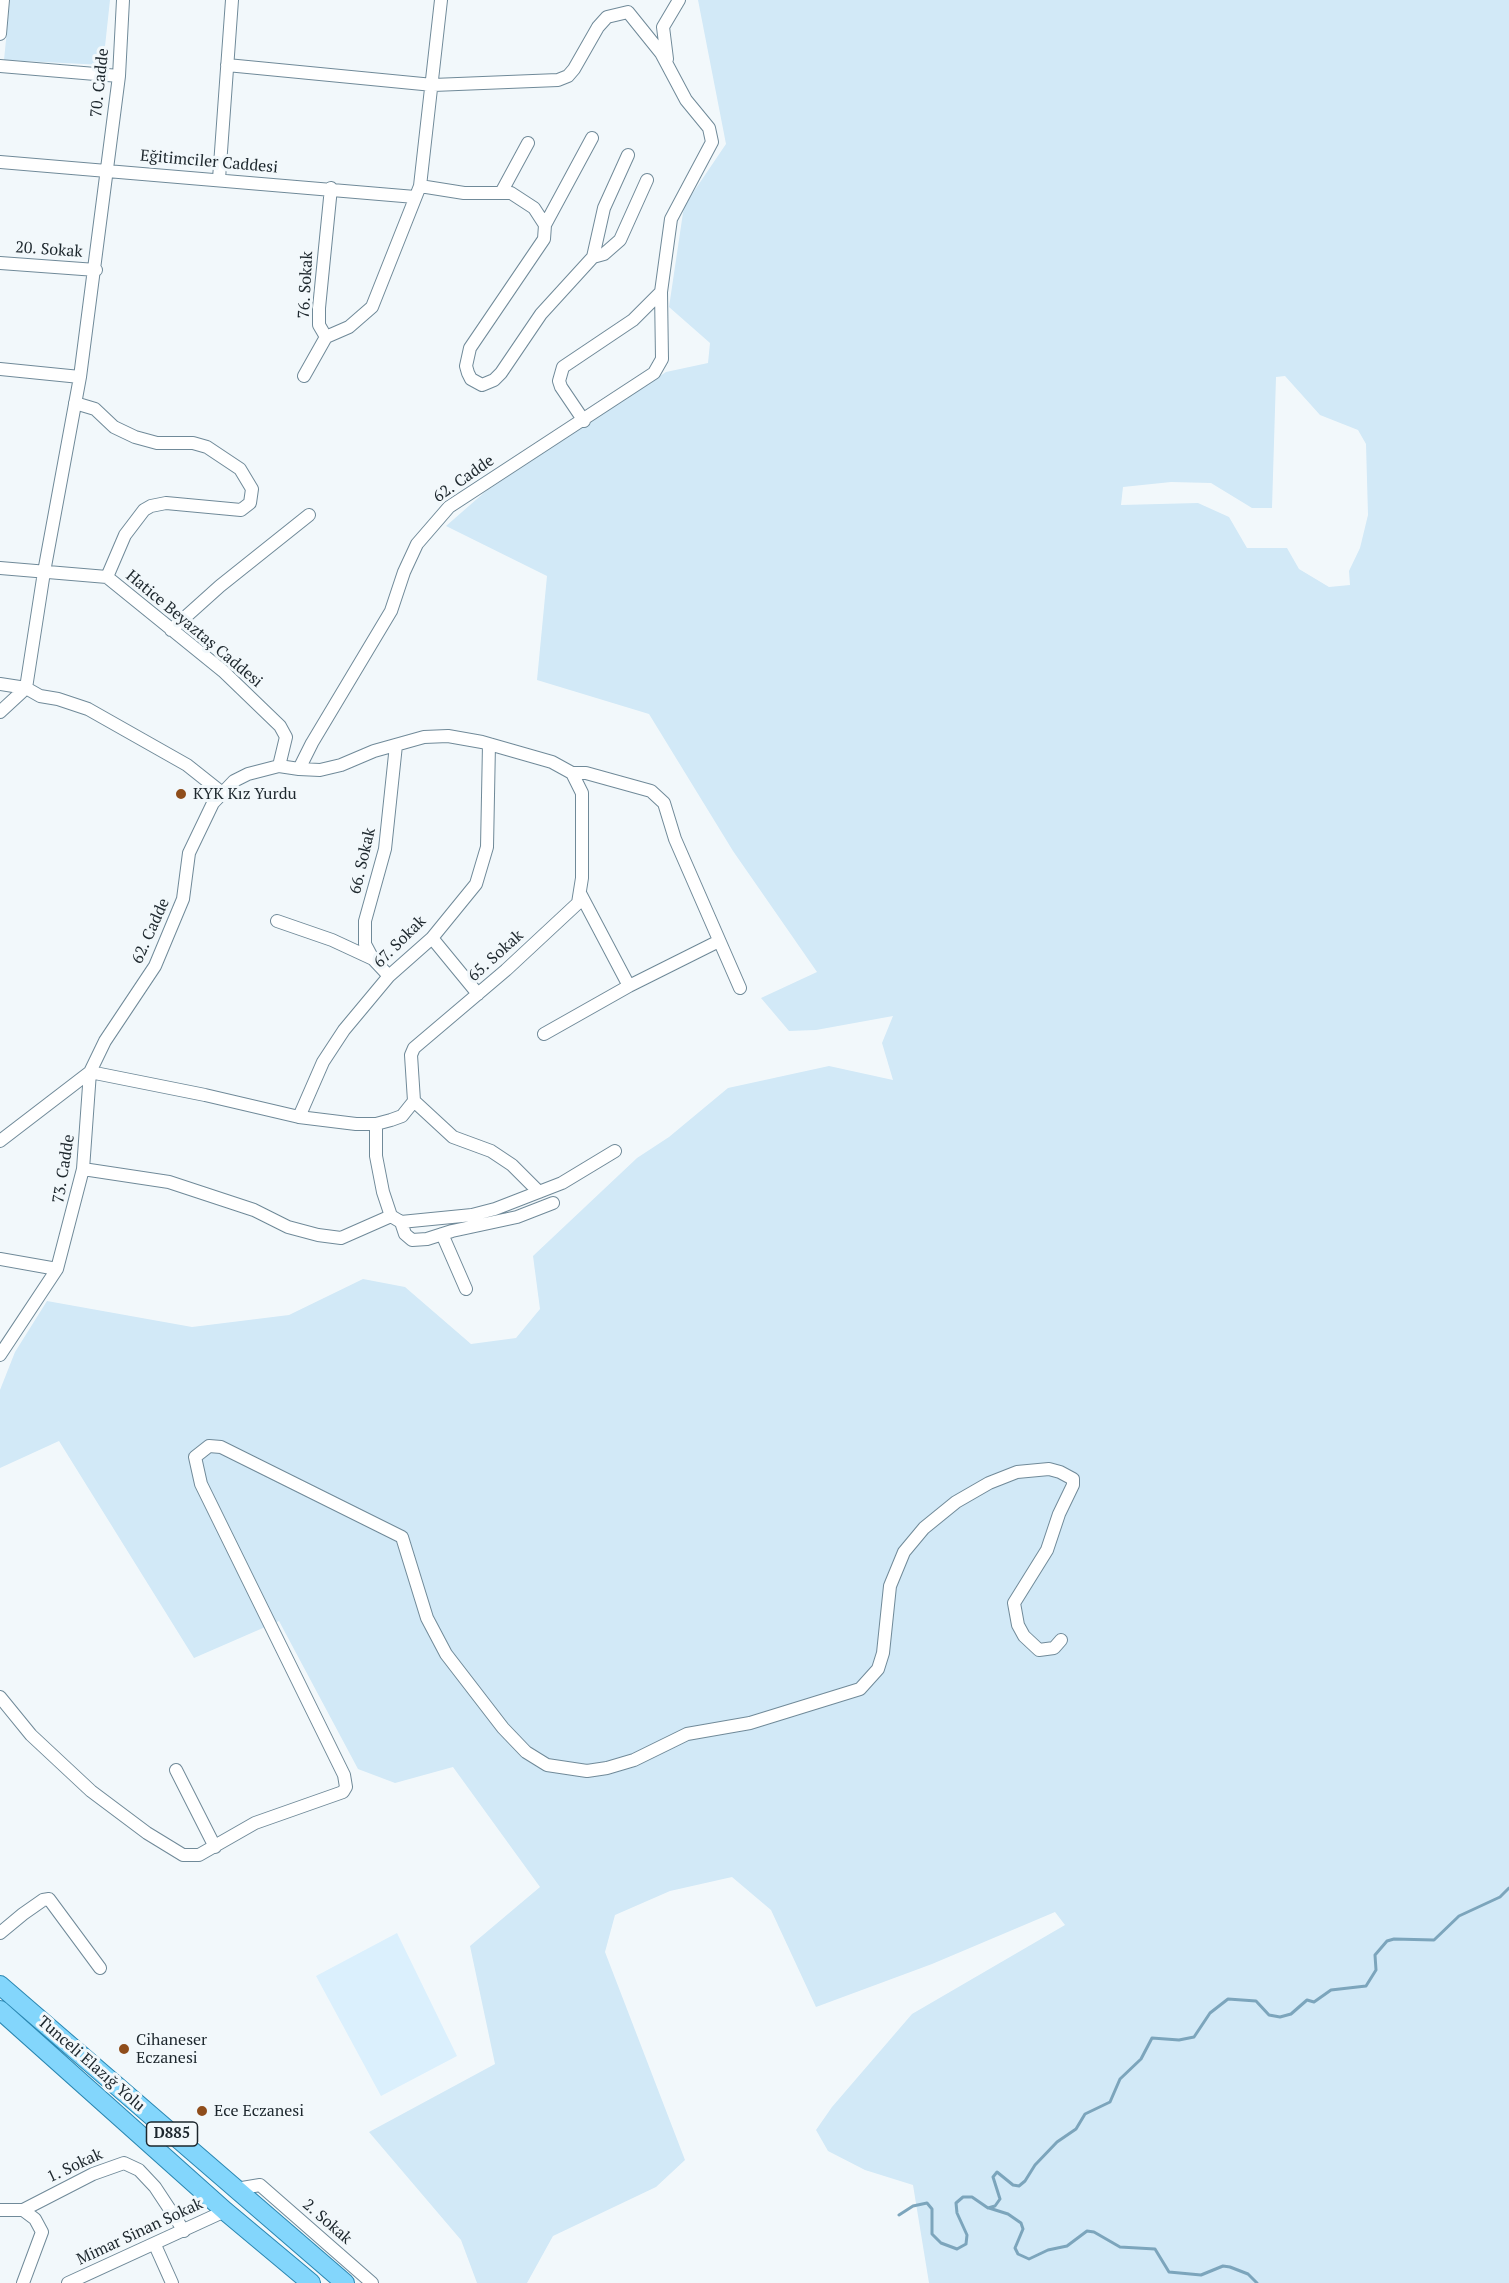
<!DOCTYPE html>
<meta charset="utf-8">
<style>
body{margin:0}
canvas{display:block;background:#f2f8fb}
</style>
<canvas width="1509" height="2283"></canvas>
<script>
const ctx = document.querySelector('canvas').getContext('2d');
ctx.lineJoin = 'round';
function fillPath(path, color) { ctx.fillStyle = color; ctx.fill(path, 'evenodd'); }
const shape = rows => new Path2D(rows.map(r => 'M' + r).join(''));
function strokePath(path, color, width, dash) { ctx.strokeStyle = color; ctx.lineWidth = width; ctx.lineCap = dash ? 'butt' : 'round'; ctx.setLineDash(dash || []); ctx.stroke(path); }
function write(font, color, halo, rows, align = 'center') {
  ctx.font = font + ' "PT Serif",serif'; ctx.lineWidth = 6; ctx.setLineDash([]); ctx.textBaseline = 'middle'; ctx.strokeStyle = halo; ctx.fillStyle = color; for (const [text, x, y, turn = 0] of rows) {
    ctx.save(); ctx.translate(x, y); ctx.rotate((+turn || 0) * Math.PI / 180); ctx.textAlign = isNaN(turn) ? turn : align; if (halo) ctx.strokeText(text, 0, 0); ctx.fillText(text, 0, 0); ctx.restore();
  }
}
const built = shape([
 [397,1933,457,2056,381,2096,316,1976]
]);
const green = shape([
 [10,0,110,0,103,65,4,60],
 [698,0,1509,0,1509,2283,929,2283,913,2185,865,2170,828,2151,816,2130,832,2107,912,2014,1065,1925,1055,1912,932,1964,816,2007,771,1910,732,1877,670,1891,615,1915,605,1952,685,2160,656,2187,553,2236,527,2283,477,2283,461,2240,369,2132,495,2064,470,1946,540,1887,453,1767,395,1783,358,1769,279,1621,194,1658,59,1441,0,1468,0,1390,15,1352,47,1301,192,1327,289,1315,363,1279,405,1287,471,1344,516,1338,540,1309,533,1256,637,1158,669,1137,728,1088,829,1066,893,1080,882,1043,893,1016,816,1030,789,1031,761,998,817,972,733,851,649,714,537,680,547,576,446,526,486,491,666,372,708,363,710,343,669,307,684,206,726,144],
 [1285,376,1320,415,1358,430,1366,444,1368,515,1360,548,1349,571,1350,585,1329,587,1299,569,1287,548,1247,548,1229,517,1198,503,1121,505,1123,487,1171,482,1211,483,1252,508,1272,508,1276,377]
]);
const stream = shape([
 [989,2208,1008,2214,1021,2223,1023,2229,1015,2248,1018,2254,1029,2259,1048,2250,1067,2246,1087,2231,1094,2232,1120,2247,1155,2249,1169,2272,1201,2275,1223,2266,1230,2267,1248,2274,1257,2283],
 [899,2215,913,2206,927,2203,932,2209,932,2234,941,2243,957,2249,966,2244,967,2235,957,2213,956,2203,963,2197,972,2197,988,2208,995,2206,1000,2199,993,2177,997,2172,1013,2185,1019,2186,1025,2181,1035,2165,1057,2142,1076,2129,1085,2114,1110,2102,1120,2079,1141,2059,1152,2038,1179,2040,1194,2037,1210,2013,1228,1999,1256,2001,1269,2015,1280,2017,1291,2014,1307,2000,1314,2002,1331,1990,1366,1986,1376,1970,1375,1955,1387,1941,1394,1939,1434,1940,1459,1916,1500,1897,1509,1888]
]);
const street = shape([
 [0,34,3,0],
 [667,59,663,27,679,0],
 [0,66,119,76],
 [0,162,415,197],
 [219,179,232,0],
 [420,186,464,193,511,193,534,208,545,225,544,239,470,348,466,366,468,373,471,379,482,385,494,380,501,373,541,314,593,257,604,208,628,155],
 [502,191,528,143],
 [545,225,592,138],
 [593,257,604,254,620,240,647,180],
 [0,263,96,270],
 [326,337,349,327,372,307,420,186,441,0],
 [0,369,80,377],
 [304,376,326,337,319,325,319,308,331,188],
 [75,403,95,409,114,427,135,437,157,443,193,443,207,447,240,469,252,489,250,503,241,510,166,503,151,506,144,510,125,535,107,577],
 [584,421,561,387,559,381,563,367,633,320,661,292],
 [0,568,107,577,223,671,280,726,286,737,279,766],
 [171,630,220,586,309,515],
 [0,684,26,688,40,696,58,699,88,709,187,765,221,792],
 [0,712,26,688,44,572,80,377,119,76,123,0],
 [572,773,586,773,651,791,664,803,675,839,740,988],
 [581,895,629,986],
 [277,921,332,940,373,959],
 [432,938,478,994],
 [389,976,373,959,365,944,365,921,385,849,396,745],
 [544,1034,629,986,719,941],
 [90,1072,205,1095,299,1117,356,1124,376,1124,391,1120,402,1116,414,1101,411,1055,414,1048,506,970,578,903,582,878,582,793,572,773,552,762,482,742,448,736,424,737,374,751,341,765,320,770,299,769],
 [414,1101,453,1137,491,1151,512,1165,539,1192],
 [299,1117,323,1062,344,1030,389,976,432,938,476,884,487,847,489,744],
 [376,1124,376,1156,383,1192,391,1216,401,1222,472,1215,495,1209,562,1183,615,1151],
 [0,1141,90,1072],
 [83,1169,169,1182,254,1210,288,1227,318,1235,341,1238,391,1216],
 [401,1222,405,1234,412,1240,427,1239,452,1231,517,1217,553,1203],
 [442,1234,466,1289],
 [0,1259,57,1269],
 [0,1355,57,1269,83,1169,90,1072,105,1041,155,966,183,899,189,853,213,803,234,781,248,774,279,766,299,769,312,743,391,611,404,572,417,544,449,507,654,373,662,359,661,292,671,219,712,142,709,128,686,100,661,53,628,12,607,17,598,27,574,69,568,76,558,80,433,85,227,65],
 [0,1697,31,1735,91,1791,147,1833,183,1855,199,1855,255,1823,343,1792,346,1787,344,1775,201,1484,195,1457,209,1446,221,1447,402,1537,427,1618,446,1654,503,1728,526,1752,547,1765,587,1771,607,1768,634,1760,687,1734,750,1723,860,1689,878,1669,883,1653,890,1586,904,1552,924,1528,956,1502,989,1483,1017,1472,1049,1469,1060,1472,1073,1479,1073,1485,1059,1514,1047,1550,1014,1603,1018,1625,1024,1636,1039,1650,1054,1648,1061,1640],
 [176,1770,215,1847],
 [0,1933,23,1914,43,1900,49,1899,100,1968],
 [236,2189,260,2185,372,2283],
 [0,2210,23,2210,35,2219,42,2232,23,2283],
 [23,2210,93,2174,124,2163,139,2170,155,2187,184,2231],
 [155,2245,172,2283],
 [68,2283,225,2211]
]);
const primary = shape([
 [0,1985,345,2283],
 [0,2010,225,2211,311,2283]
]);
const markers = [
 [181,794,6,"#8f4d1b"],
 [124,2049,6,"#8f4d1b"],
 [202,2111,6,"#8f4d1b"]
];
const shields = [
 [172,2134,51]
];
const shieldNames = [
 ["D885",172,2134]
];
const streetNames = [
 ["70. Cadde",100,83,-84],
 ["Eğitimciler Caddesi",209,162,5],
 ["20. Sokak",49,250,4],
 ["76. Sokak",306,285,-87],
 ["62. Cadde",464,479,-35],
 ["Hatice Beyaztaş Caddesi",194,629,40],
 ["66. Sokak",363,861,-77],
 ["62. Cadde",151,931,-66],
 ["67. Sokak",400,942,-45],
 ["65. Sokak",496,956,-42],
 ["73. Cadde",64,1169,-81],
 ["Tunceli Elazığ Yolu",91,2064,41],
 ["1. Sokak",75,2166,-25],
 ["2. Sokak",327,2222,41],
 ["Mimar Sinan Sokak",140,2232,-25]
];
const poiNames = [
 ["KYK Kız Yurdu",193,794],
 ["Cihaneser",136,2040],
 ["Eczanesi",136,2058],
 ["Ece Eczanesi",214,2111]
];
fillPath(built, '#dbf0fd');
fillPath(green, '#d2e9f7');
strokePath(stream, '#7ca5bc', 3);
strokePath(street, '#708a99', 14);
strokePath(primary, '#2a87b2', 20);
strokePath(street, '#fff', 12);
strokePath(primary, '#83d6fc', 18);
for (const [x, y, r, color] of markers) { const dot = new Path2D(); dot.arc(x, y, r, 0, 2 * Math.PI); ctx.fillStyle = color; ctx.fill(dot); strokePath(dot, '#f2f8fb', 2); }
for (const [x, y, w] of shields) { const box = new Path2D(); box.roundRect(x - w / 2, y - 12, w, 24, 4.5); ctx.fillStyle = '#f2f8fb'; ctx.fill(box); strokePath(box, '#1d272d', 1.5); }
write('bold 15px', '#1d272d', null, shieldNames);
write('16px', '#1d272d', '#f2f8fb', streetNames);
write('16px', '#1d272d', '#f2f8fb', poiNames, 'left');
</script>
